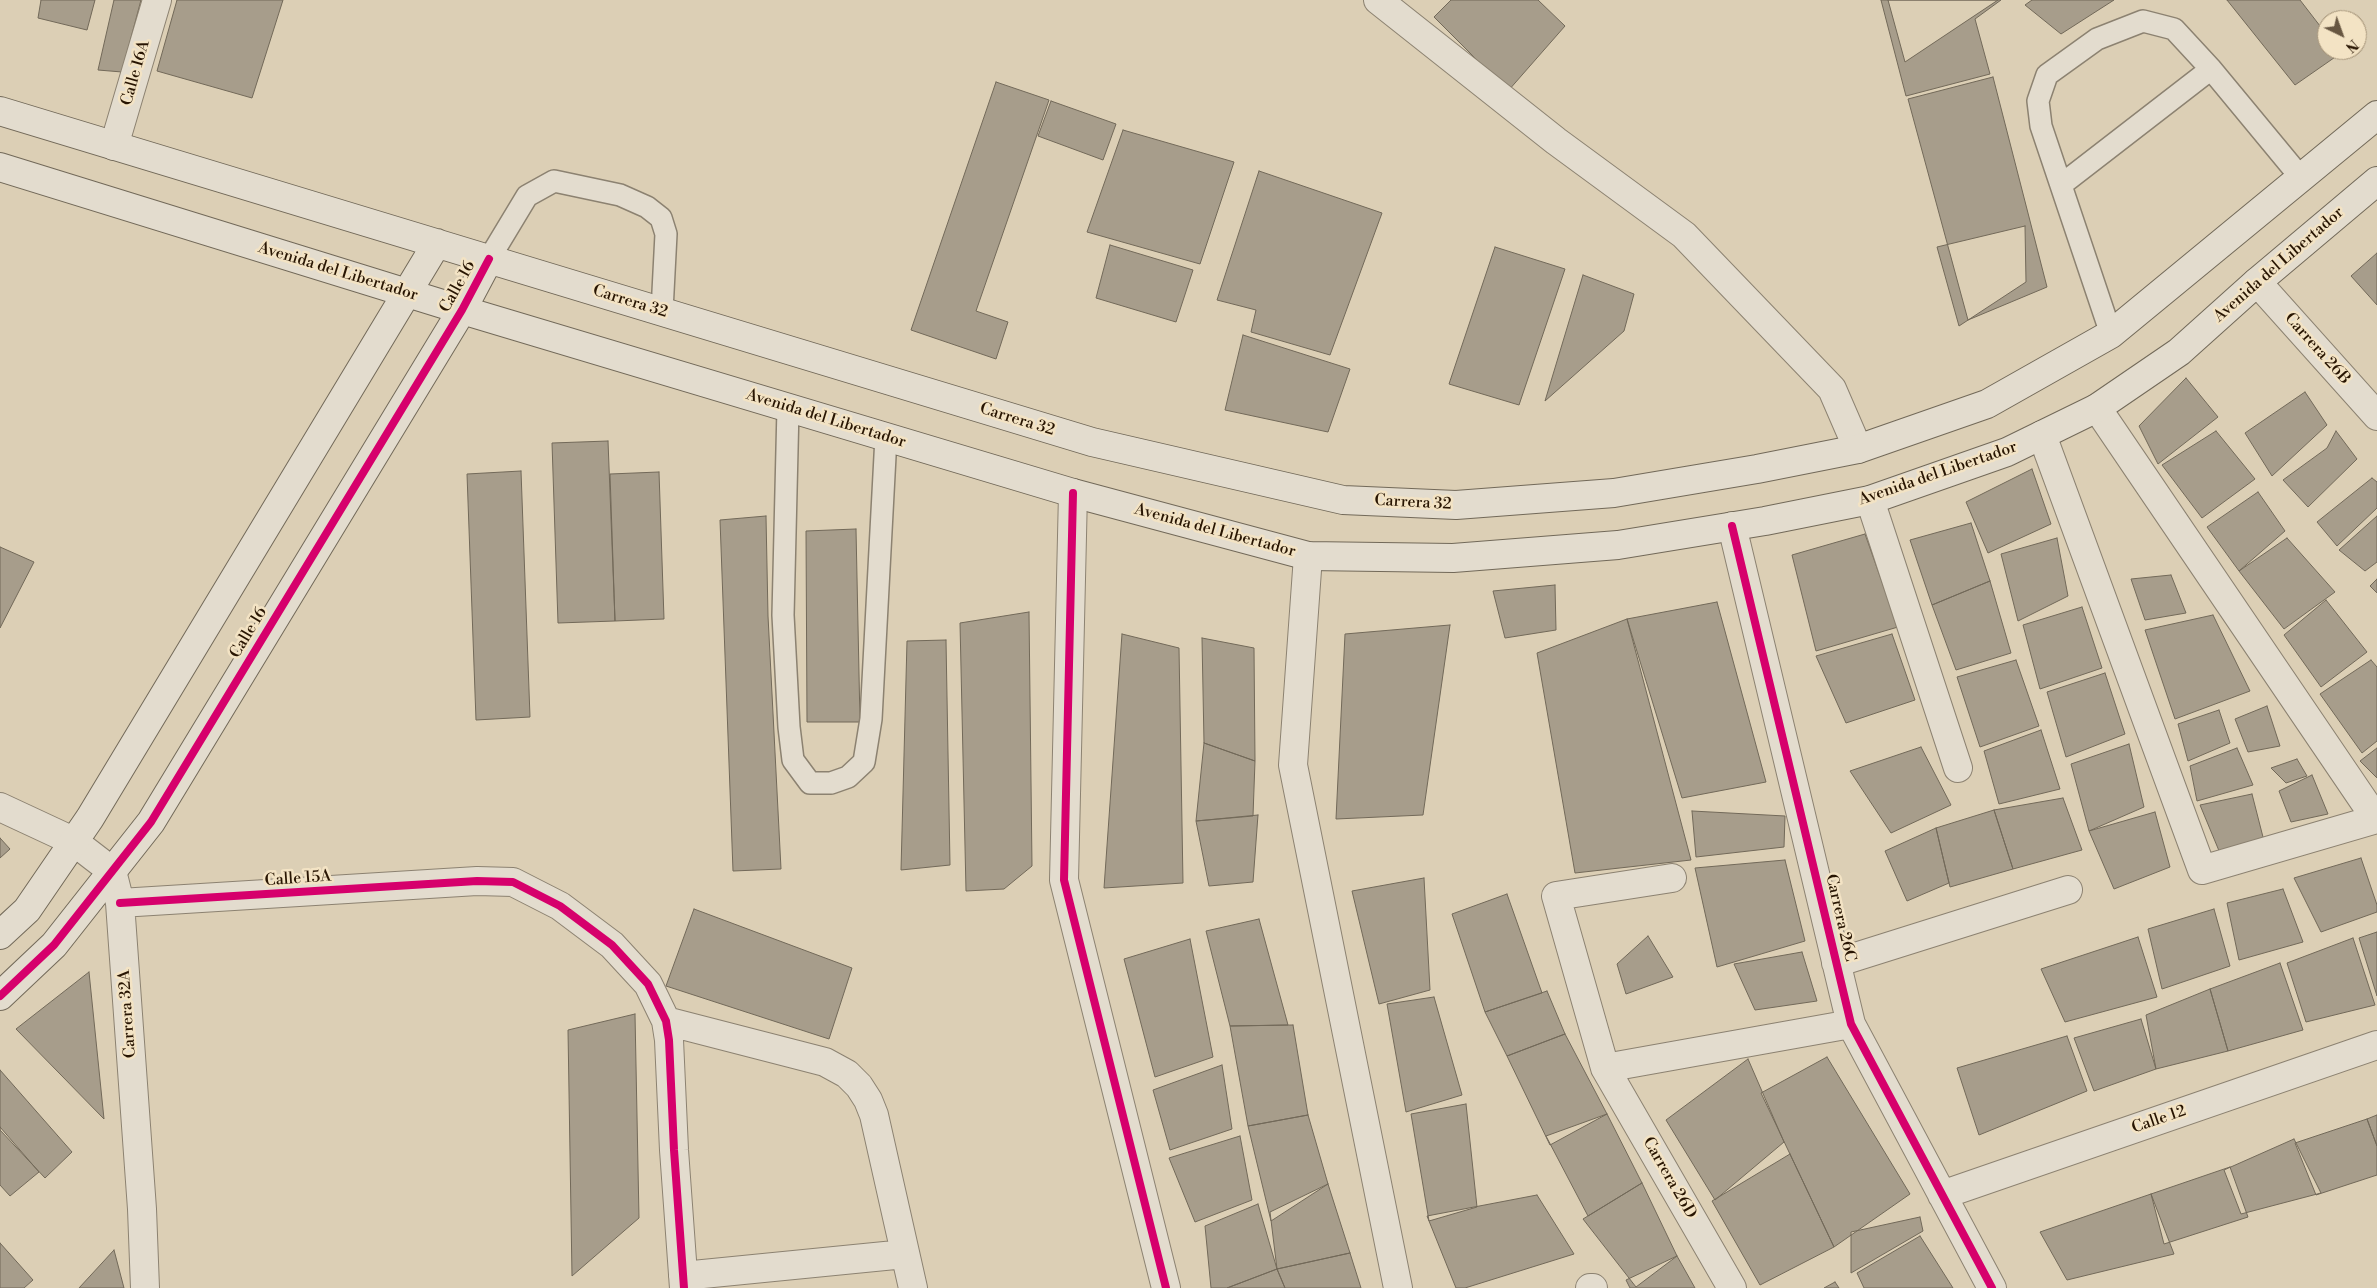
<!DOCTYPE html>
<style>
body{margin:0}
#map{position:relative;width:2377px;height:1288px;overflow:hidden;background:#dccfb5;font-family:"Libre Bodoni",serif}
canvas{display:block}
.north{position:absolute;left:2317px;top:10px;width:50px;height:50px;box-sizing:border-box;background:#f3e3c4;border:1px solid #a29176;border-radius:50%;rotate:138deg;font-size:14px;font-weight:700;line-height:20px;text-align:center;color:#281502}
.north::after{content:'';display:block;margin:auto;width:18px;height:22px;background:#675641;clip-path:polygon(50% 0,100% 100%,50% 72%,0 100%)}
</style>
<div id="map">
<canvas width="2377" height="1288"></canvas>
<div class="north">N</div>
</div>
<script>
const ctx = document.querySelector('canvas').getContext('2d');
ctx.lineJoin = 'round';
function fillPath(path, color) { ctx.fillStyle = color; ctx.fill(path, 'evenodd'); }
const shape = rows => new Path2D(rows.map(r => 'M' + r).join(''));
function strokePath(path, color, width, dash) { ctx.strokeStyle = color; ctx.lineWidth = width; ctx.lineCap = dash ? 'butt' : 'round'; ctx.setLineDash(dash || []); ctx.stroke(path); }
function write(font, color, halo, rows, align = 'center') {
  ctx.font = font + ' "Libre Bodoni",serif'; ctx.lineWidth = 5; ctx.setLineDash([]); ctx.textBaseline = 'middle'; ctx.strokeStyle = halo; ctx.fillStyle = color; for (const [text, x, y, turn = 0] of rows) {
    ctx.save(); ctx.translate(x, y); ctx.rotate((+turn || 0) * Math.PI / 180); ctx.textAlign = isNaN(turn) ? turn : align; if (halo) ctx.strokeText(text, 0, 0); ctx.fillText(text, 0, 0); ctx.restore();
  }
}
const building = shape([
 [41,0,95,0,87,30,38,18,41,0],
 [114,0,141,0,122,72,98,70,114,0],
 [177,0,283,0,252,98,157,71,177,0],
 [1451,0,1538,0,1565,26,1508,91,1434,17,1451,0],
 [1881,0,2001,0,1975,19,1990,74,1906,96,1881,0],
 [1888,0,1998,0,1905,62,1888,0],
 [2032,0,2114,0,2061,34,2025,5,2032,0],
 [2227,0,2300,0,2327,35,2327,50,2338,50,2341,53,2295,85,2227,0],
 [1993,77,2047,287,1968,320,1908,99,1993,77],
 [996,82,1049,100,976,311,1008,322,996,359,911,330,996,82],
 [1051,101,1116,124,1103,160,1038,136,1051,101],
 [1123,130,1234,162,1200,264,1087,232,1123,130],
 [1259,171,1382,213,1330,355,1251,332,1256,310,1217,300,1259,171],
 [2025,226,2026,282,1959,326,1937,247,2025,226],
 [1110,245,1193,270,1176,322,1096,298,1110,245],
 [1495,247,1565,269,1519,405,1449,384,1495,247],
 [2377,253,2377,305,2351,276,2377,253],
 [1583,275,1634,294,1624,331,1545,401,1583,275],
 [1243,335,1350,369,1328,432,1225,410,1243,335],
 [2186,378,2218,417,2158,464,2139,426,2186,378],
 [2305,392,2327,425,2272,476,2245,433,2305,392],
 [2216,431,2255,479,2202,518,2162,465,2216,431],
 [2336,431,2357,459,2308,507,2283,480,2327,448,2336,431],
 [608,441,615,621,558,623,552,443,608,441],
 [2032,469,2051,524,1988,553,1966,502,2032,469],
 [521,471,530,717,476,720,467,474,521,471],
 [659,472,664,619,615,621,610,474,659,472],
 [2372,478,2377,482,2377,508,2337,546,2317,522,2372,478],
 [2258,492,2285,531,2239,571,2207,527,2258,492],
 [766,516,768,616,781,869,733,871,720,520,766,516],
 [2377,516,2377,562,2365,571,2339,550,2377,516],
 [1971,523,1990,581,1932,605,1910,540,1971,523],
 [856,529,860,722,807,722,806,531,856,529],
 [1865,534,1898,627,1816,651,1792,555,1865,534],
 [2057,538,2068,596,2018,621,2001,554,2057,538],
 [2287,538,2335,592,2284,629,2239,571,2287,538],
 [0,547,34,562,0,628,0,547],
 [2171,575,2186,613,2145,620,2131,579,2171,575],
 [2377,579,2377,593,2370,586,2377,579],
 [1990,581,2011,653,1956,670,1932,605,1990,581],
 [1555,585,1556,630,1505,638,1493,591,1555,585],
 [2326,600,2367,652,2321,687,2284,635,2326,600],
 [1717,602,1766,782,1682,798,1627,619,1717,602],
 [2082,607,2102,668,2040,689,2023,625,2082,607],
 [1029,612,1032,866,1004,889,966,891,960,623,1029,612],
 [2213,615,2250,691,2175,719,2145,630,2213,615],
 [1627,619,1691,860,1575,873,1537,653,1627,619],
 [1450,625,1423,815,1336,819,1345,634,1450,625],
 [1122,634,1179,648,1183,883,1104,888,1122,634],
 [1892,634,1915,700,1846,723,1816,656,1892,634],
 [1202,638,1254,648,1255,761,1204,743,1202,638],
 [946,640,950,865,901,870,907,641,946,640],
 [2016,660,2039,726,1980,747,1957,677,2016,660],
 [2371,660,2377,667,2377,741,2362,753,2320,694,2371,660],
 [2105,673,2125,734,2066,757,2047,692,2105,673],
 [2267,706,2280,746,2248,752,2235,719,2267,706],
 [2219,710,2230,743,2188,761,2178,724,2219,710],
 [2041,730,2060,789,1999,804,1984,751,2041,730],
 [1204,743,1255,761,1253,816,1196,821,1204,743],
 [2129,744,2144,807,2089,831,2071,764,2129,744],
 [1921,747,1951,805,1891,833,1850,771,1921,747],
 [2237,748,2253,785,2197,801,2190,766,2237,748],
 [2377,748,2377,778,2360,761,2377,748],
 [2297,759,2307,776,2286,783,2271,768,2297,759],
 [2312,775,2328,814,2291,822,2279,791,2312,775],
 [2252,794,2264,841,2222,858,2200,805,2252,794],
 [2063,798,2082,850,2013,869,1994,810,2063,798],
 [1994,810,2013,869,1950,887,1936,828,1994,810],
 [1692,811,1785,816,1784,847,1696,857,1692,811],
 [2155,812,2170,867,2114,889,2089,831,2155,812],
 [1258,815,1253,882,1209,886,1196,821,1258,815],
 [1936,828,1949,883,1907,901,1885,851,1936,828],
 [0,838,10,849,0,858,0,838],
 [2361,858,2377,905,2377,912,2321,932,2294,878,2361,858],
 [1785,860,1805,941,1717,967,1695,868,1785,860],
 [1424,878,1430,990,1379,1004,1352,891,1424,878],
 [2283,889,2303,942,2239,960,2227,903,2283,889],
 [1507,894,1542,993,1485,1012,1452,914,1507,894],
 [694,909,852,968,829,1039,666,986,694,909],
 [2214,909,2230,966,2162,989,2148,929,2214,909],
 [1259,919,1288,1025,1230,1026,1206,931,1259,919],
 [2377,932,2377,996,2359,938,2377,932],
 [1648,936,1673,977,1626,994,1617,964,1648,936],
 [2138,937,2157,997,2065,1022,2041,969,2138,937],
 [2353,938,2375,1005,2306,1022,2287,963,2353,938],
 [1190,939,1213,1057,1155,1077,1124,959,1190,939],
 [1802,952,1817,1001,1755,1010,1734,964,1802,952],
 [2280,963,2303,1030,2228,1051,2210,989,2280,963],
 [89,972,104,1119,16,1029,89,972],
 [2210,989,2228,1051,2156,1069,2146,1015,2210,989],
 [1547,991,1565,1034,1507,1056,1485,1012,1547,991],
 [1434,997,1462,1095,1406,1112,1387,1004,1434,997],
 [635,1014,639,1218,572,1276,568,1030,635,1014],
 [2141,1019,2156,1069,2094,1091,2074,1038,2141,1019],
 [1293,1025,1308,1115,1248,1126,1230,1026,1293,1025],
 [1565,1034,1607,1114,1550,1145,1507,1056,1565,1034],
 [2067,1036,2087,1091,1979,1135,1957,1068,2067,1036],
 [1827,1057,1910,1194,1834,1247,1761,1093,1827,1057],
 [1748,1059,1784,1142,1715,1200,1666,1120,1748,1059],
 [1222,1065,1232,1129,1170,1150,1153,1090,1222,1065],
 [0,1070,72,1152,45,1178,0,1130,0,1070],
 [1466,1104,1477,1207,1429,1221,1411,1114,1466,1104],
 [1607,1114,1642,1183,1588,1216,1546,1136,1607,1114],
 [1308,1115,1328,1184,1271,1221,1248,1126,1308,1115],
 [2377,1115,2377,1146,2367,1119,2377,1115],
 [2367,1119,2377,1146,2377,1175,2316,1195,2295,1143,2367,1119],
 [0,1127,39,1172,10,1196,0,1185,0,1127],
 [1240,1136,1252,1200,1195,1222,1169,1158,1240,1136],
 [2294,1139,2321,1193,2241,1214,2224,1170,2294,1139],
 [1790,1154,1834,1247,1760,1285,1712,1201,1790,1154],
 [2230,1167,2248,1217,2164,1244,2151,1194,2230,1167],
 [1642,1183,1677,1256,1636,1287,1583,1219,1642,1183],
 [1328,1184,1350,1253,1277,1269,1270,1212,1328,1184],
 [2151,1194,2174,1254,2067,1280,2040,1232,2151,1194],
 [1537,1195,1574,1254,1465,1288,1456,1288,1427,1216,1537,1195],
 [1258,1204,1277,1269,1227,1288,1211,1288,1205,1226,1258,1204],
 [1920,1217,1923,1231,1851,1273,1851,1232,1920,1217],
 [1920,1236,1953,1288,1864,1288,1857,1273,1920,1236],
 [0,1243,33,1280,24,1288,0,1288,0,1243],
 [114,1250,124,1288,79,1288,114,1250],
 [1350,1253,1361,1288,1285,1288,1277,1269,1350,1253],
 [1677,1256,1695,1288,1630,1288,1626,1280,1677,1256],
 [1277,1269,1285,1288,1227,1288,1277,1269],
 [1835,1282,1839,1288,1824,1288,1835,1282]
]);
const lane = shape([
 [2061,185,2211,69],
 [489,259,527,196,554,181,620,195,647,207,661,218,666,234,662,311],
 [2111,334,2041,126,2038,101,2047,75,2097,39,2143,21,2174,29,2211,69,2302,179],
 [788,408,783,615,789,727,793,760,810,783,831,783,848,777,864,762,871,719,886,437]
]);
const street = shape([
 [1378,0,1556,141,1684,235,1832,389,1858,449],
 [114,146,157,0],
 [2257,282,2377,416],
 [2097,408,2376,819],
 [2042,435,2202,870,2377,819],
 [1073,493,1064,880,1166,1288],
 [1870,500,1958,768],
 [1732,526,1851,1024,1992,1288],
 [1308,556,1293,765,1398,1288],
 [0,807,73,841,112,871,120,903,142,1209,145,1288],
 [1672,878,1556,896,1605,1068,1732,1288],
 [120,903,477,881,513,882,560,906,612,945,648,984,666,1021,669,1040,674,1150,684,1288],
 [1836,963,2068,890],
 [666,1021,825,1062,847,1074,859,1086,868,1100,874,1115,913,1288],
 [1605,1068,1851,1024],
 [1942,1195,2377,1045],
 [683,1276,905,1254],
 [1590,1288,1593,1288]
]);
const secondary = shape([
 [0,111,1092,442,1343,500,1456,505,1614,493,1757,469,1858,449,1987,404,2111,334,2377,115],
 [0,167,462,310,1073,493,1308,556,1453,558,1618,545,1765,521,1870,500,2007,452,2097,408,2179,352,2257,282,2377,181],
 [0,935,27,910,90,818,437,243],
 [0,996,54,945,151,822,462,310,489,259]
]);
const cycleway = shape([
 [1073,493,1064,880,1166,1288],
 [1732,526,1851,1024,1992,1288],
 [120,903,477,881,513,882,560,906,612,945,648,984,666,1021,669,1040,674,1150,684,1288],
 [0,996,54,945,151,822,462,310,489,259]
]);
const streetNames = [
 ["Calle 16A",136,73,-74],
 ["Avenida del Libertador",2279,265,-41],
 ["Avenida del Libertador",338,272,17],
 ["Calle 16",458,287,-61],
 ["Carrera 32",630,302,17],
 ["Carrera 26B",2317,349,48],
 ["Avenida del Libertador",826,419,17],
 ["Carrera 32",1017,420,17],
 ["Avenida del Libertador",1938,474,-19],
 ["Carrera 32",1413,503,3],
 ["Avenida del Libertador",1215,531,15],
 ["Calle 16",249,633,-59],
 ["Calle 15A",298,879,-4],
 ["Carrera 26C",1840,918,77],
 ["Carrera 32A",128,1014,-94],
 ["Calle 12",2159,1120,-19],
 ["Carrera 26D",1669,1178,60]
];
fillPath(building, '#a79d8b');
strokePath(building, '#726959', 1);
strokePath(lane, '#8c8271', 24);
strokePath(street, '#8c8271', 30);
strokePath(secondary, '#726959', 30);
strokePath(lane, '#e3dcce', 21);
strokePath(street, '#e3dcce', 28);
strokePath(secondary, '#e3dcce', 28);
strokePath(cycleway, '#d6006c', 8);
write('16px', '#281502', '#f3e3c4', streetNames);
</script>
